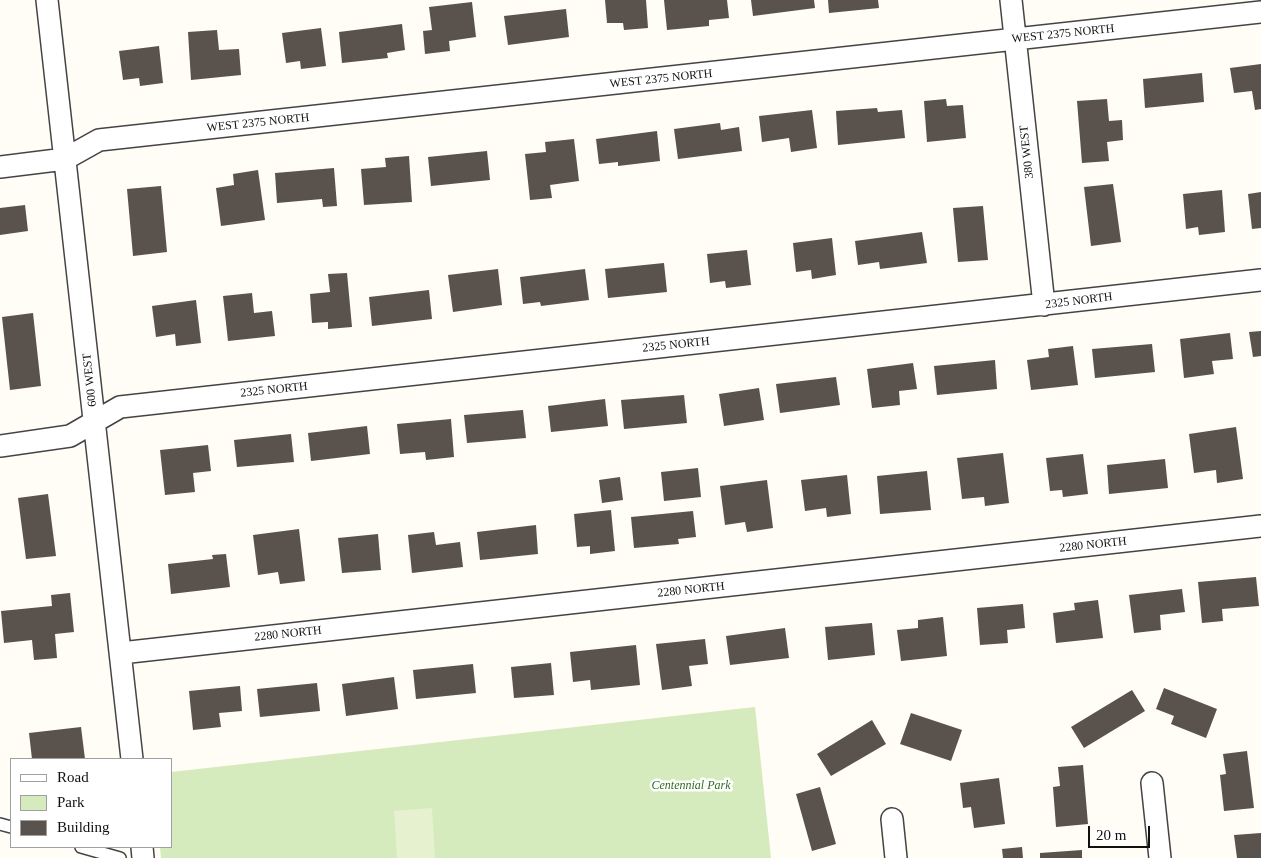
<!DOCTYPE html>
<style>
body{margin:0}
#map{position:relative;width:1261px;height:858px;overflow:hidden;background:#fffdf5;font-family:Georgia,serif}
canvas{display:block}
.legend{position:absolute;left:10px;top:758px;width:162px;height:90px;box-sizing:border-box;background:#fff;border:1px solid #a0a0a0;margin:0;padding:6px 9px;list-style:none;font-size:15px;color:#111}
.legend li{display:flex;align-items:center;gap:10px;height:25px}
.legend b{width:25px;border:1px solid #a0a0a0}
.scale{position:absolute;left:1088px;top:826px;width:62px;height:22px;box-sizing:border-box;border:2px solid #111;border-top:0;padding-left:6px;font-size:15px;line-height:18px;white-space:nowrap;color:#111;-webkit-text-stroke:4px #fff;paint-order:stroke}
</style>
<div id="map">
<canvas width="1261" height="858"></canvas>
<ul class="legend">
<li><b style="height:6px;background:#fff"></b>Road</li>
<li><b style="height:14px;background:#d5ebbd"></b>Park</li>
<li><b style="height:14px;background:#5a524d"></b>Building</li>
</ul>
<div class="scale">20 m</div>
</div>
<script>
const ctx = document.querySelector('canvas').getContext('2d');
ctx.lineJoin = 'round';
function fillPath(path, color) { ctx.fillStyle = color; ctx.fill(path, 'evenodd'); }
const shape = rows => new Path2D(rows.map(r => 'M' + r).join(''));
function strokePath(path, color, width, dash) { ctx.strokeStyle = color; ctx.lineWidth = width; ctx.lineCap = dash ? 'butt' : 'round'; ctx.setLineDash(dash || []); ctx.stroke(path); }
function write(font, color, halo, rows, align = 'center') {
  ctx.font = font + ' Georgia,serif'; ctx.lineWidth = 5; ctx.setLineDash([]); ctx.textBaseline = 'middle'; ctx.strokeStyle = halo; ctx.fillStyle = color; for (const [text, x, y, turn = 0] of rows) {
    ctx.save(); ctx.translate(x, y); ctx.rotate((+turn || 0) * Math.PI / 180); ctx.textAlign = isNaN(turn) ? turn : align; if (halo) ctx.strokeText(text, 0, 0); ctx.fillText(text, 0, 0); ctx.restore();
  }
}
const green = shape([
 [755,707,771,858,161,858,160,847,171,847,171,772]
]);
const pitch = shape([
 [432,808,435,858,397,858,394,811]
]);
const building = shape([
 [605,0,646,0,648,28,624,30,623,23,607,23],
 [664,0,727,0,729,18,709,20,709,26,667,30],
 [751,0,814,0,815,8,753,16],
 [828,0,878,0,879,8,829,13],
 [472,2,476,37,449,41,450,51,425,54,423,31,432,30,429,7],
 [566,9,569,37,508,45,504,16],
 [402,24,405,50,387,53,388,58,342,63,339,32],
 [321,28,326,66,301,69,300,61,286,63,282,33],
 [217,30,219,50,239,49,241,75,191,80,188,32],
 [159,46,163,83,140,86,139,78,123,80,119,51],
 [1261,64,1261,109,1255,110,1252,91,1234,93,1230,68],
 [1202,73,1204,102,1145,108,1143,79],
 [946,99,947,106,963,105,966,138,927,142,924,101],
 [1107,99,1109,121,1122,120,1123,140,1107,142,1109,161,1082,163,1077,101],
 [877,108,878,112,902,110,905,138,838,145,836,111],
 [812,110,817,148,791,152,789,138,762,142,759,116],
 [720,123,721,130,739,127,742,151,678,159,674,129],
 [657,131,660,161,618,166,618,162,599,164,596,139],
 [574,139,579,181,550,185,552,198,530,200,525,154,546,152,545,142],
 [487,151,490,180,431,186,428,157],
 [409,156,412,202,364,205,361,169,386,167,385,158],
 [334,168,337,206,323,207,322,199,277,203,275,173],
 [258,170,265,220,221,226,216,188,234,185,233,174],
 [1113,184,1121,242,1091,246,1084,187],
 [161,186,167,252,133,256,127,189],
 [1222,190,1225,232,1199,235,1198,227,1186,229,1183,194],
 [1261,192,1261,228,1252,229,1248,194],
 [25,205,28,231,0,235,0,208],
 [983,206,988,260,958,262,953,208],
 [922,232,927,263,880,269,879,262,858,265,855,241],
 [832,238,836,275,812,279,811,270,796,272,793,243],
 [747,250,751,285,726,288,725,281,710,283,707,254],
 [664,263,667,292,608,298,605,269],
 [498,269,502,305,453,312,448,275],
 [585,269,589,300,541,306,540,302,523,304,520,277],
 [347,273,352,327,328,329,328,322,312,323,310,294,330,292,328,274],
 [429,290,432,319,372,326,369,297],
 [252,293,254,313,272,311,275,336,228,341,223,296],
 [196,300,201,343,176,346,175,334,156,337,152,306],
 [33,313,41,386,10,390,2,317],
 [1261,331,1261,356,1253,357,1249,332],
 [1230,333,1233,359,1212,361,1214,374,1184,378,1180,339],
 [1152,344,1155,372,1095,378,1092,349],
 [1073,346,1078,385,1031,390,1027,360,1049,357,1048,349],
 [995,360,997,389,937,395,934,366],
 [913,363,917,389,899,391,900,405,872,408,867,369],
 [836,377,840,405,780,413,776,384],
 [759,388,764,420,724,426,719,394],
 [684,395,687,423,624,429,621,400],
 [605,399,608,426,551,432,548,406],
 [523,410,526,438,467,443,464,415],
 [451,419,454,457,426,460,425,452,400,454,397,424],
 [367,426,370,454,311,461,308,433],
 [1236,427,1243,479,1217,483,1216,470,1194,473,1189,434],
 [291,434,294,462,237,467,234,440],
 [208,445,211,471,193,473,195,492,165,495,160,450],
 [1003,453,1009,503,985,506,984,497,962,499,957,458],
 [1083,454,1088,494,1063,497,1062,490,1050,491,1046,458],
 [1165,459,1168,488,1109,494,1107,465],
 [698,468,701,497,664,501,661,472],
 [927,471,931,510,880,514,877,476],
 [847,475,851,514,827,517,826,508,805,511,801,480],
 [620,477,623,500,602,503,599,480],
 [767,480,773,528,747,532,745,522,725,525,720,486],
 [48,494,56,556,26,559,18,498],
 [611,510,615,551,590,554,590,546,577,547,574,514],
 [693,511,696,537,678,539,679,544,634,548,631,517],
 [536,525,538,554,480,560,477,532],
 [299,529,305,581,280,584,278,572,258,575,253,535],
 [434,532,436,545,460,542,463,567,412,573,408,535],
 [378,534,381,570,342,573,338,538],
 [226,554,230,587,171,594,168,564,213,559,212,555],
 [1256,577,1259,606,1222,609,1223,621,1202,623,1198,582],
 [1182,589,1185,612,1160,615,1161,630,1134,633,1129,595],
 [70,593,74,632,55,634,57,658,34,660,32,640,4,643,1,611,52,606,51,595],
 [1098,600,1103,638,1056,643,1053,613,1075,610,1074,603],
 [1023,604,1025,628,1007,630,1008,643,980,645,977,608],
 [943,617,947,656,901,661,897,630,918,628,918,620],
 [872,623,875,655,828,660,825,627],
 [785,628,789,658,730,665,726,636],
 [705,639,708,664,689,666,692,686,662,690,656,644],
 [636,645,640,685,591,690,590,680,573,682,570,652],
 [551,663,554,695,514,698,511,667],
 [473,664,476,693,416,699,413,670],
 [394,677,398,709,346,716,342,684],
 [317,683,320,711,260,717,257,689],
 [240,686,242,711,219,713,221,727,193,730,189,691],
 [1164,688,1217,709,1206,738,1171,724,1174,716,1156,709],
 [1132,690,1145,711,1084,748,1071,727],
 [911,713,962,730,951,761,900,744],
 [872,720,886,744,831,776,817,754],
 [81,727,85,759,32,759,29,733],
 [1247,751,1254,808,1224,811,1220,775,1226,774,1223,754],
 [1083,765,1088,824,1056,827,1053,787,1060,786,1058,767],
 [999,778,1005,824,974,828,971,807,963,808,960,783],
 [820,787,836,844,812,851,796,794],
 [1261,833,1261,858,1237,858,1234,835],
 [1022,847,1023,858,1003,858,1002,849],
 [1082,850,1082,858,1040,858,1040,853]
]);
const lane = shape([
 [0,824,11,827],
 [81,847,120,858]
]);
const street = shape([
 [47,0,132,759],
 [1011,0,1044,305],
 [0,167,65,159,99,140,1261,12],
 [0,446,70,436,120,407,1261,280],
 [121,653,1261,526],
 [1152,783,1160,858],
 [892,819,896,858],
 [142,847,143,858]
]);
const streetNames = [
 ["WEST 2375 NORTH",1063,34,-6],
 ["WEST 2375 NORTH",661,79,-6],
 ["WEST 2375 NORTH",258,123,-6],
 ["380 WEST",1027,152,-96],
 ["2325 NORTH",1079,301,-7],
 ["2325 NORTH",676,345,-6],
 ["600 WEST",90,380,-96],
 ["2325 NORTH",274,390,-6],
 ["2280 NORTH",1093,545,-6],
 ["2280 NORTH",691,590,-6],
 ["2280 NORTH",288,634,-6]
];
const parkNames = [
 ["Centennial Park",691,786]
];
fillPath(green, '#d5ebbd');
fillPath(pitch, '#e6f2cf');
fillPath(building, '#5a524d');
strokePath(lane, '#444', 14);
strokePath(street, '#444', 24);
strokePath(lane, '#fff', 11);
strokePath(street, '#fff', 21);
write('12px', '#111', '#fff', streetNames);
write('italic 12px', '#2f6b1f', '#fff', parkNames);
</script>
